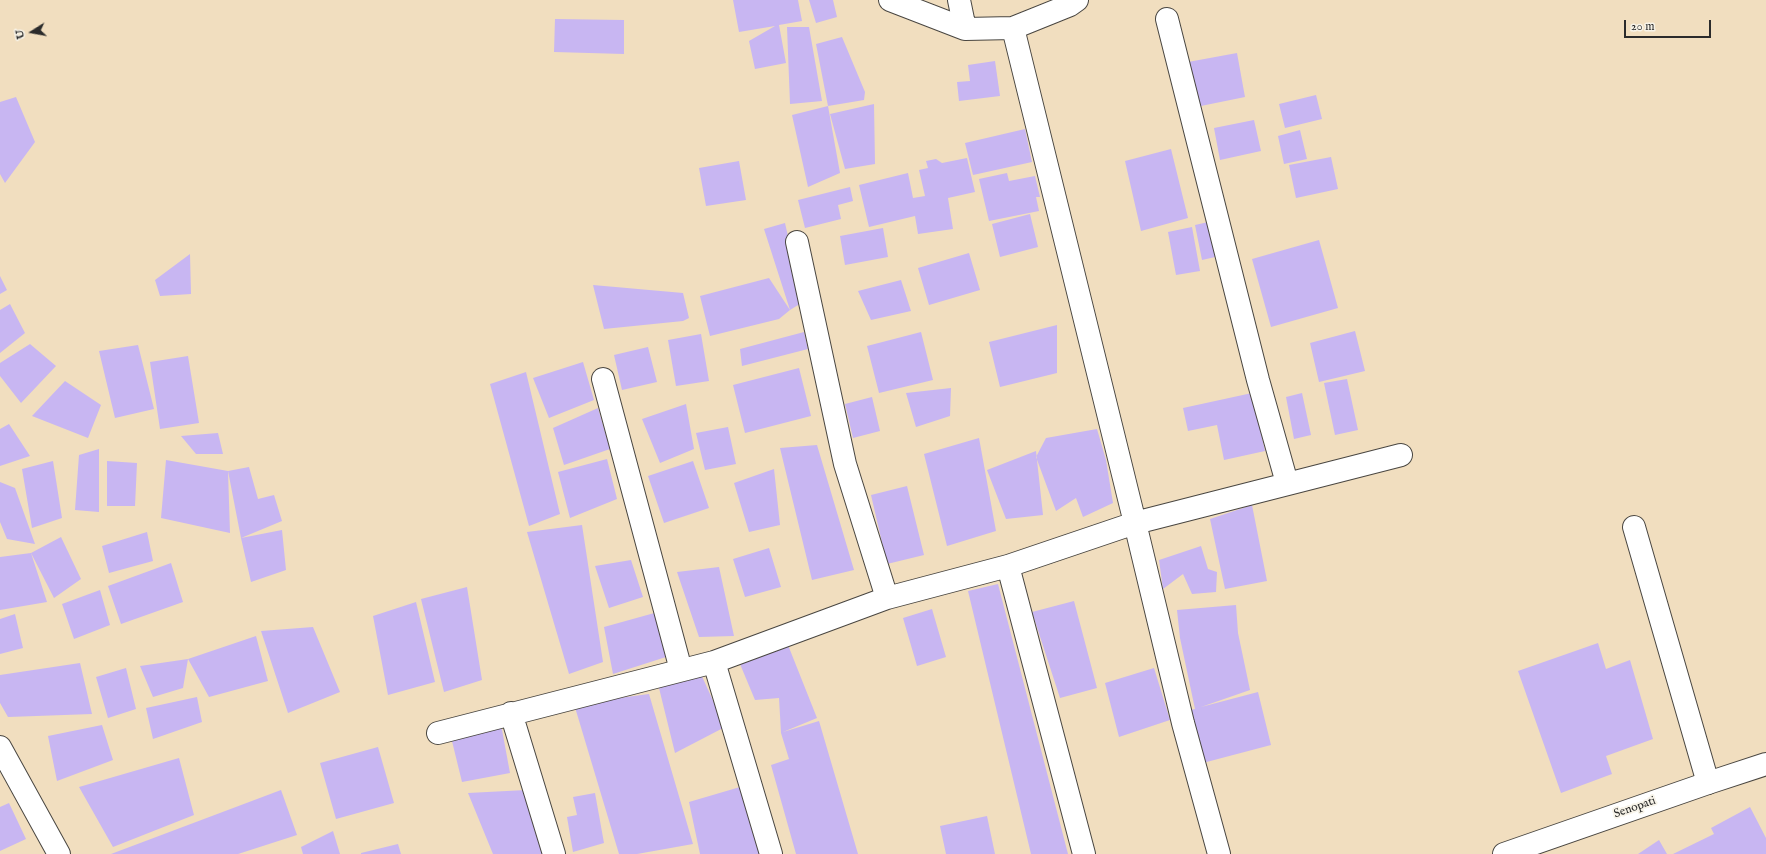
<!DOCTYPE html>
<style>
body{margin:0}
#map{position:relative;width:1766px;height:854px;overflow:hidden;background:#f1debf;font-family:"IM FELL English",serif}
canvas{display:block}
.north{position:absolute;left:12px;top:12px;width:40px;height:40px;-webkit-text-stroke:3px #f7f3e8;paint-order:stroke;rotate:259deg;font-size:11px;font-weight:700;line-height:16px;text-align:center;color:#2b2b2b}
.north::after{content:'';display:block;margin:auto;width:14px;height:18px;background:#2b2b2b;clip-path:polygon(50% 0,100% 100%,50% 72%,0 100%)}
.scale{position:absolute;left:1624px;top:20px;width:87px;height:18px;box-sizing:border-box;border:2px solid #2b2b2b;border-top:0;padding-left:5px;font-size:12px;line-height:14px;white-space:nowrap;color:#2b2b2b;-webkit-text-stroke:3px #f7f3e8;paint-order:stroke}
</style>
<div id="map">
<canvas width="1766" height="854"></canvas>
<div class="north">U</div>
<div class="scale">20 m</div>
</div>
<script>
const ctx = document.querySelector('canvas').getContext('2d');
ctx.lineJoin = 'round';
function fillPath(path, color) { ctx.fillStyle = color; ctx.fill(path, 'evenodd'); }
const shape = rows => new Path2D(rows.map(r => 'M' + r).join(''));
function strokePath(path, color, width, dash) { ctx.strokeStyle = color; ctx.lineWidth = width; ctx.lineCap = dash ? 'butt' : 'round'; ctx.setLineDash(dash || []); ctx.stroke(path); }
function write(font, color, halo, rows, align = 'center') {
  ctx.font = font + ' "IM FELL English",serif'; ctx.lineWidth = 3.5; ctx.setLineDash([]); ctx.textBaseline = 'middle'; ctx.strokeStyle = halo; ctx.fillStyle = color; for (const [text, x, y, turn = 0] of rows) {
    ctx.save(); ctx.translate(x, y); ctx.rotate((+turn || 0) * Math.PI / 180); ctx.textAlign = isNaN(turn) ? turn : align; if (halo) ctx.strokeText(text, 0, 0); ctx.fillText(text, 0, 0); ctx.restore();
  }
}
const building = shape([
 [733,0,798,0,802,21,779,25,786,63,755,69,749,41,775,26,739,32],
 [809,0,833,0,837,17,816,23],
 [555,19,624,20,624,54,554,52],
 [787,27,809,27,822,101,790,104],
 [842,37,865,92,864,100,828,106,816,44],
 [1237,53,1245,97,1196,107,1188,62],
 [995,61,1000,96,959,101,957,82,970,81,968,65],
 [1316,95,1322,119,1285,128,1279,104],
 [16,97,35,142,5,183,0,174,0,102],
 [874,104,875,164,845,169,830,114],
 [828,106,840,173,808,187,792,115],
 [1254,120,1261,151,1220,160,1214,128],
 [1025,129,1032,162,973,175,965,143],
 [1300,130,1307,159,1284,164,1278,136],
 [1171,149,1188,218,1141,231,1125,161],
 [1331,157,1338,189,1296,198,1289,165],
 [967,158,975,192,948,198,953,229,918,234,915,216,869,227,859,185,908,173,913,198,925,196,919,170,928,168,926,161,936,159,942,163],
 [739,161,746,200,706,206,699,168],
 [1007,173,1009,181,1035,176,1040,197,1036,197,1039,211,989,221,979,179],
 [850,187,853,201,838,205,841,219,805,228,798,200],
 [1030,214,1038,247,1000,257,992,224],
 [1217,220,1224,255,1202,260,1195,225],
 [785,223,803,302,790,310,764,229],
 [1192,227,1200,271,1176,275,1168,232],
 [883,228,888,257,845,265,840,236],
 [1319,240,1338,308,1271,327,1252,259],
 [969,253,980,290,929,305,918,268],
 [190,254,191,294,160,296,155,280],
 [0,276,7,290,0,294],
 [769,278,790,310,779,319,710,336,700,296],
 [901,280,911,311,871,320,858,291],
 [593,285,683,293,689,318,683,321,604,329],
 [10,304,25,333,0,353,0,310],
 [1057,325,1057,373,1000,387,989,342],
 [1355,331,1365,371,1319,382,1310,343],
 [804,332,808,349,742,366,740,349],
 [921,332,933,380,879,393,867,346],
 [701,334,709,381,676,386,668,340],
 [30,344,56,366,21,403,0,376,0,363],
 [138,345,154,409,115,418,99,351],
 [648,347,657,382,622,390,614,355],
 [188,356,199,423,160,429,150,362],
 [583,362,594,400,549,418,533,378],
 [799,368,811,416,745,433,733,385],
 [526,372,560,514,529,526,490,384],
 [1347,379,1358,430,1335,435,1324,383],
 [65,381,101,405,88,438,32,416],
 [951,388,950,416,916,427,906,393],
 [1252,393,1265,451,1224,460,1217,425,1188,431,1183,408],
 [1302,393,1311,435,1294,439,1286,397],
 [872,397,880,431,853,438,845,404],
 [686,404,694,449,660,463,642,419],
 [598,408,610,449,564,465,553,428],
 [9,424,30,456,0,466,0,429],
 [728,427,736,464,705,470,696,433],
 [1097,429,1106,460,1113,503,1083,517,1076,498,1056,511,1036,457,1046,438],
 [218,433,223,454,196,454,181,436],
 [979,438,996,531,947,546,924,454],
 [817,445,854,570,812,580,780,448],
 [99,449,99,512,75,510,79,455],
 [1036,451,1043,515,1006,519,987,470],
 [607,459,617,499,570,518,558,472],
 [166,460,228,471,230,533,161,518],
 [53,461,62,518,32,528,22,469],
 [107,461,137,463,135,506,107,506],
 [693,461,709,508,664,523,648,476],
 [249,467,258,499,274,495,282,521,241,538,228,471],
 [774,469,780,525,749,532,734,483],
 [0,482,15,488,35,544,7,539,0,522],
 [907,486,924,555,887,564,871,495],
 [1252,505,1267,581,1225,589,1210,519],
 [582,525,603,662,569,674,527,532],
 [282,530,286,570,251,582,241,538],
 [147,532,153,561,109,573,102,546],
 [61,537,81,579,54,598,31,553],
 [1201,546,1208,569,1217,572,1216,592,1192,594,1183,574,1163,589,1159,560],
 [769,548,781,587,745,597,733,559],
 [31,553,47,602,0,610,0,557],
 [631,560,643,597,609,608,595,566],
 [171,563,183,602,121,624,108,586],
 [719,567,734,636,699,637,677,572],
 [998,584,1068,854,1031,854,968,591],
 [467,587,482,680,444,692,421,599],
 [100,590,110,625,74,639,62,604],
 [1074,601,1097,688,1060,698,1032,612],
 [416,602,435,682,388,695,373,616],
 [1236,605,1238,633,1250,690,1201,707,1258,692,1271,745,1199,764,1185,711,1195,709,1180,638,1177,610],
 [932,609,946,657,917,666,903,618],
 [658,612,666,657,613,674,604,627],
 [15,614,23,648,0,654,0,619],
 [313,627,340,692,288,713,261,631],
 [256,636,268,681,209,697,188,659],
 [1598,643,1606,669,1630,660,1653,739,1606,756,1612,774,1561,793,1518,671],
 [788,645,817,718,783,732,819,721,858,854,796,854,771,765,789,759,781,733,779,698,755,700,740,664],
 [188,659,183,688,153,697,140,666],
 [80,663,92,714,8,717,0,703,0,675],
 [126,668,136,709,108,718,96,677],
 [1154,668,1170,720,1119,737,1105,683],
 [700,672,725,727,675,753,659,688],
 [649,694,693,844,637,854,619,854,574,704],
 [197,697,202,722,153,739,146,708],
 [500,719,510,773,462,782,450,733],
 [102,725,113,760,57,781,48,736],
 [378,747,394,803,336,819,320,763],
 [179,758,194,815,113,847,79,787],
 [740,787,761,854,700,854,689,802],
 [281,790,297,835,238,854,111,854],
 [526,790,543,854,493,854,468,793],
 [595,793,604,843,573,852,567,817,577,815,573,797],
 [9,803,26,839,0,851,0,807],
 [1750,807,1766,838,1766,854,1673,854,1714,834,1711,828],
 [987,816,995,854,946,854,940,826],
 [333,831,340,854,303,854,301,847],
 [1659,840,1667,854,1638,854],
 [398,844,401,854,361,854,361,853]
]);
const street = shape([
 [890,0,965,29,1013,28,1135,523,1183,723,1219,854],
 [959,0,965,29],
 [1167,19,1258,380,1287,483],
 [1013,28,1070,5,1077,0],
 [797,242,845,464,887,598],
 [603,379,681,670],
 [1634,527,1708,783],
 [1008,566,1084,854],
 [714,662,771,854],
 [511,713,554,854],
 [438,733,714,662,887,598,1008,566,1135,523,1401,455],
 [0,747,59,854]
]);
const secondary = shape([
 [1504,854,1708,783,1766,764]
]);
const streetNames = [
 ["Senopati",1635,808,-19]
];
fillPath(building, '#c8b6f2');
strokePath(street, '#494641', 24);
strokePath(secondary, '#494641', 24);
strokePath(street, '#fff', 22);
strokePath(secondary, '#fff', 22);
write('12px', '#2b2b2b', '#f7f3e8', streetNames);
</script>
